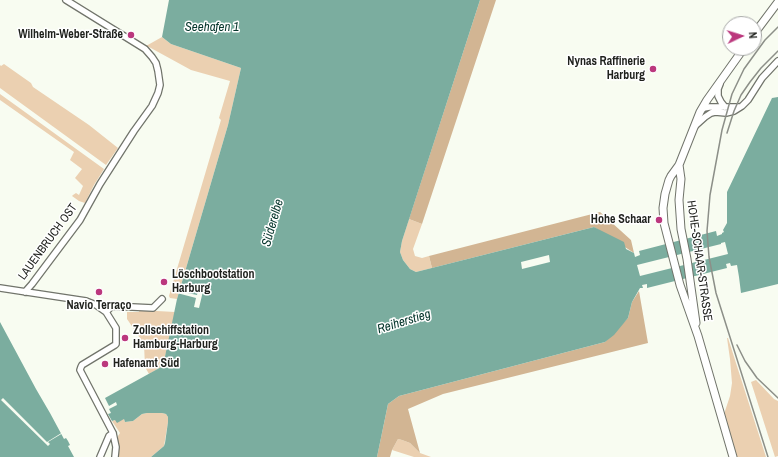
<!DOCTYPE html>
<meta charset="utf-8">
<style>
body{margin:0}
#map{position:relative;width:778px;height:457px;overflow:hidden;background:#f8fcf1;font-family:"Archivo Narrow",sans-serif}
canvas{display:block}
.north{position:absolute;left:722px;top:16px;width:40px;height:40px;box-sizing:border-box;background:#fff;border:1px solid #a5a6a5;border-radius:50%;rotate:86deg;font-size:11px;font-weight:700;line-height:16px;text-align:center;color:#1f211d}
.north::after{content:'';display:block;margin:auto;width:14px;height:18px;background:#bb377d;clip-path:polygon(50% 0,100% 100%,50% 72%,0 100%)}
</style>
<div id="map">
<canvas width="778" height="457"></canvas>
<div class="north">N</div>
</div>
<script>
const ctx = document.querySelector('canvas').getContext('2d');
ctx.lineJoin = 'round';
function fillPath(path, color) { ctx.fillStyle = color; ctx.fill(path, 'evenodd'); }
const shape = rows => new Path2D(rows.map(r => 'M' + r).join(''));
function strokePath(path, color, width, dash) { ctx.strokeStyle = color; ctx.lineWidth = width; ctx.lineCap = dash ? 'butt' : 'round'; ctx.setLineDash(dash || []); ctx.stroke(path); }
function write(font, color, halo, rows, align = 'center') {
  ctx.font = font + ' "Archivo Narrow",sans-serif'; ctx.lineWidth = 3; ctx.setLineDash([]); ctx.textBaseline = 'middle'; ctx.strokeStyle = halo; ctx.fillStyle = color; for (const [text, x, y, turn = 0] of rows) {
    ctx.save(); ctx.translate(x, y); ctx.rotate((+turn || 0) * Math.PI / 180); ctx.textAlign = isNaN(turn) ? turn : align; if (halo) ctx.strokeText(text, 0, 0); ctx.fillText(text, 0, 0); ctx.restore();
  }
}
const green = shape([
 [162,37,171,44,241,68,228,125,177,299,170,298,169,296,221,120,219,118,230,81,191,70,149,47,146,46],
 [4,64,31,83,33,87,89,125,118,148,106,165,0,88,0,65,1,66],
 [0,94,104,169,94,185,85,203,79,201,72,196,73,195,76,193,79,195,83,186,75,178,82,169,70,160,74,152,0,100],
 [409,219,422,224,413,249,415,256,422,258,429,256,432,268,416,272,410,269,403,260,400,252,402,241],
 [139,310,175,312,163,366,149,374,145,367,144,344,127,319,127,312,139,312],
 [727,338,728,338,766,457,736,457,724,414,730,396,732,383,730,359],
 [756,380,774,399,778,401,778,456,775,457,751,382],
 [147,413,162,413,166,414,168,417,168,422,164,446,151,457,119,457,118,440,118,436,120,433,112,421,115,420,124,419,125,422,133,421,142,414],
 [398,439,402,440,410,443,420,453,431,457,414,457,392,450]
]);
const forest = shape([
 [480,0,496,0,422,224,409,219],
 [600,212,631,240,634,253,594,227,432,268,429,256],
 [639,291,648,343,443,394,408,409,420,453,410,443,402,440,398,439,392,450,390,457,377,457,388,404,399,396,605,342,628,318,632,302]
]);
const water = shape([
 [169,0,480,0,402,241,400,252,403,260,410,269,416,272,594,227,624,242,626,249,634,253,635,257,640,255,639,251,716,231,717,236,722,234,722,233,724,232,723,230,727,223,727,192,772,98,778,97,778,284,741,293,739,277,737,265,731,266,730,263,726,264,727,268,647,288,647,284,642,285,643,288,640,288,632,302,628,318,614,335,605,342,399,396,388,404,377,457,151,457,164,446,165,443,168,422,168,417,166,414,162,413,147,413,142,414,133,421,125,422,124,419,117,423,115,420,112,421,108,414,111,413,109,409,117,405,116,402,109,406,105,398,163,366,177,299,228,125,241,68,171,44,162,37],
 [725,242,728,254,640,276,637,265,721,244,721,243],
 [0,322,36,389,50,413,64,439,66,438,68,441,70,445,68,446,74,457,0,457]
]);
const pier = shape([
 [549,255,550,262,522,269,521,262],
 [199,286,204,287,199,308,194,307,196,298,177,293,178,291,197,295],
 [3,398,47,442,63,432,63,433,48,442,50,444,48,446,1,400]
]);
const minor = shape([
 [720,84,718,89,718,96,721,102,725,107],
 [701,110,704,108,709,107,739,107],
 [695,126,705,117,711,113,715,112,726,113,734,111,742,106,748,100,762,78,778,61],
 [0,288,86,301,96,305,106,312,116,328,116,344,115,345,82,365,81,367,80,370,113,433,116,447,115,457],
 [25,292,32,284,80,220,100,184,134,131,152,106,158,93,160,85,158,71,156,63,152,57,145,49,66,0],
 [106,312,112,306,153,308,162,299],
 [100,457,109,436,113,433]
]);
const major = shape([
 [754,34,778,2],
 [679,165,681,179,679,200,681,229,687,259,696,323],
 [733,457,698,336,680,285,664,223,663,208,665,194,669,180,671,176,679,165,700,112,707,100,744,48]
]);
const rail = shape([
 [727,133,734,111,741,95,750,82,761,68,778,51],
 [737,345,745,361,757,378,778,398],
 [768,457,716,293,709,257,707,231,710,195,722,130,732,94,744,69,765,40,778,27]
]);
const markers = [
 [131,35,4,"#bb377d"],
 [653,69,4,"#bb377d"],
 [659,220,4,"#bb377d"],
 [164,282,4,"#bb377d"],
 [99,292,4,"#bb377d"],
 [125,338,4,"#bb377d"],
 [105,364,4,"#bb377d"]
];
const poiNames = [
 ["Wilhelm-Weber-Straße",123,35],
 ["Nynas Raffinerie",645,62],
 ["Harburg",645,76],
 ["Hohe Schaar",651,220],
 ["Löschbootstation",172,275,"left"],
 ["Harburg",172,289,"left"],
 ["Navio Terraço",99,306,"center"],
 ["Zollschiffstation",133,331,"left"],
 ["Hamburg-Harburg",133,345,"left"],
 ["Hafenamt Süd",113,364,"left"]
];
const streetNames = [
 ["LAUENBRUCH OST",48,242,-54],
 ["HOHE-SCHAAR-STRASSE",699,261,82]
];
const waterNames = [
 ["Seehafen 1",212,28],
 ["Süderelbe",273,223,-74],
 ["Reiherstieg",404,322,-17]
];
fillPath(green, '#ebd0b1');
fillPath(forest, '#d2b593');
fillPath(water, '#7bad9f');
fillPath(pier, '#f8fcf1');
strokePath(minor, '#71746b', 8);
strokePath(major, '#71746b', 9);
strokePath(minor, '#fff', 5.5);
strokePath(major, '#fff', 7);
strokePath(rail, '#8c8f88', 1.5);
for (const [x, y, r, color] of markers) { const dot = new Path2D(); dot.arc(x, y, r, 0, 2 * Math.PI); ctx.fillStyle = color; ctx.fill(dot); strokePath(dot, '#fff', 1.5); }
write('bold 12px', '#1f211d', '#fff', poiNames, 'right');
write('12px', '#1f211d', '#fff', streetNames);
write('italic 13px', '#05352b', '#fff', waterNames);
</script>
